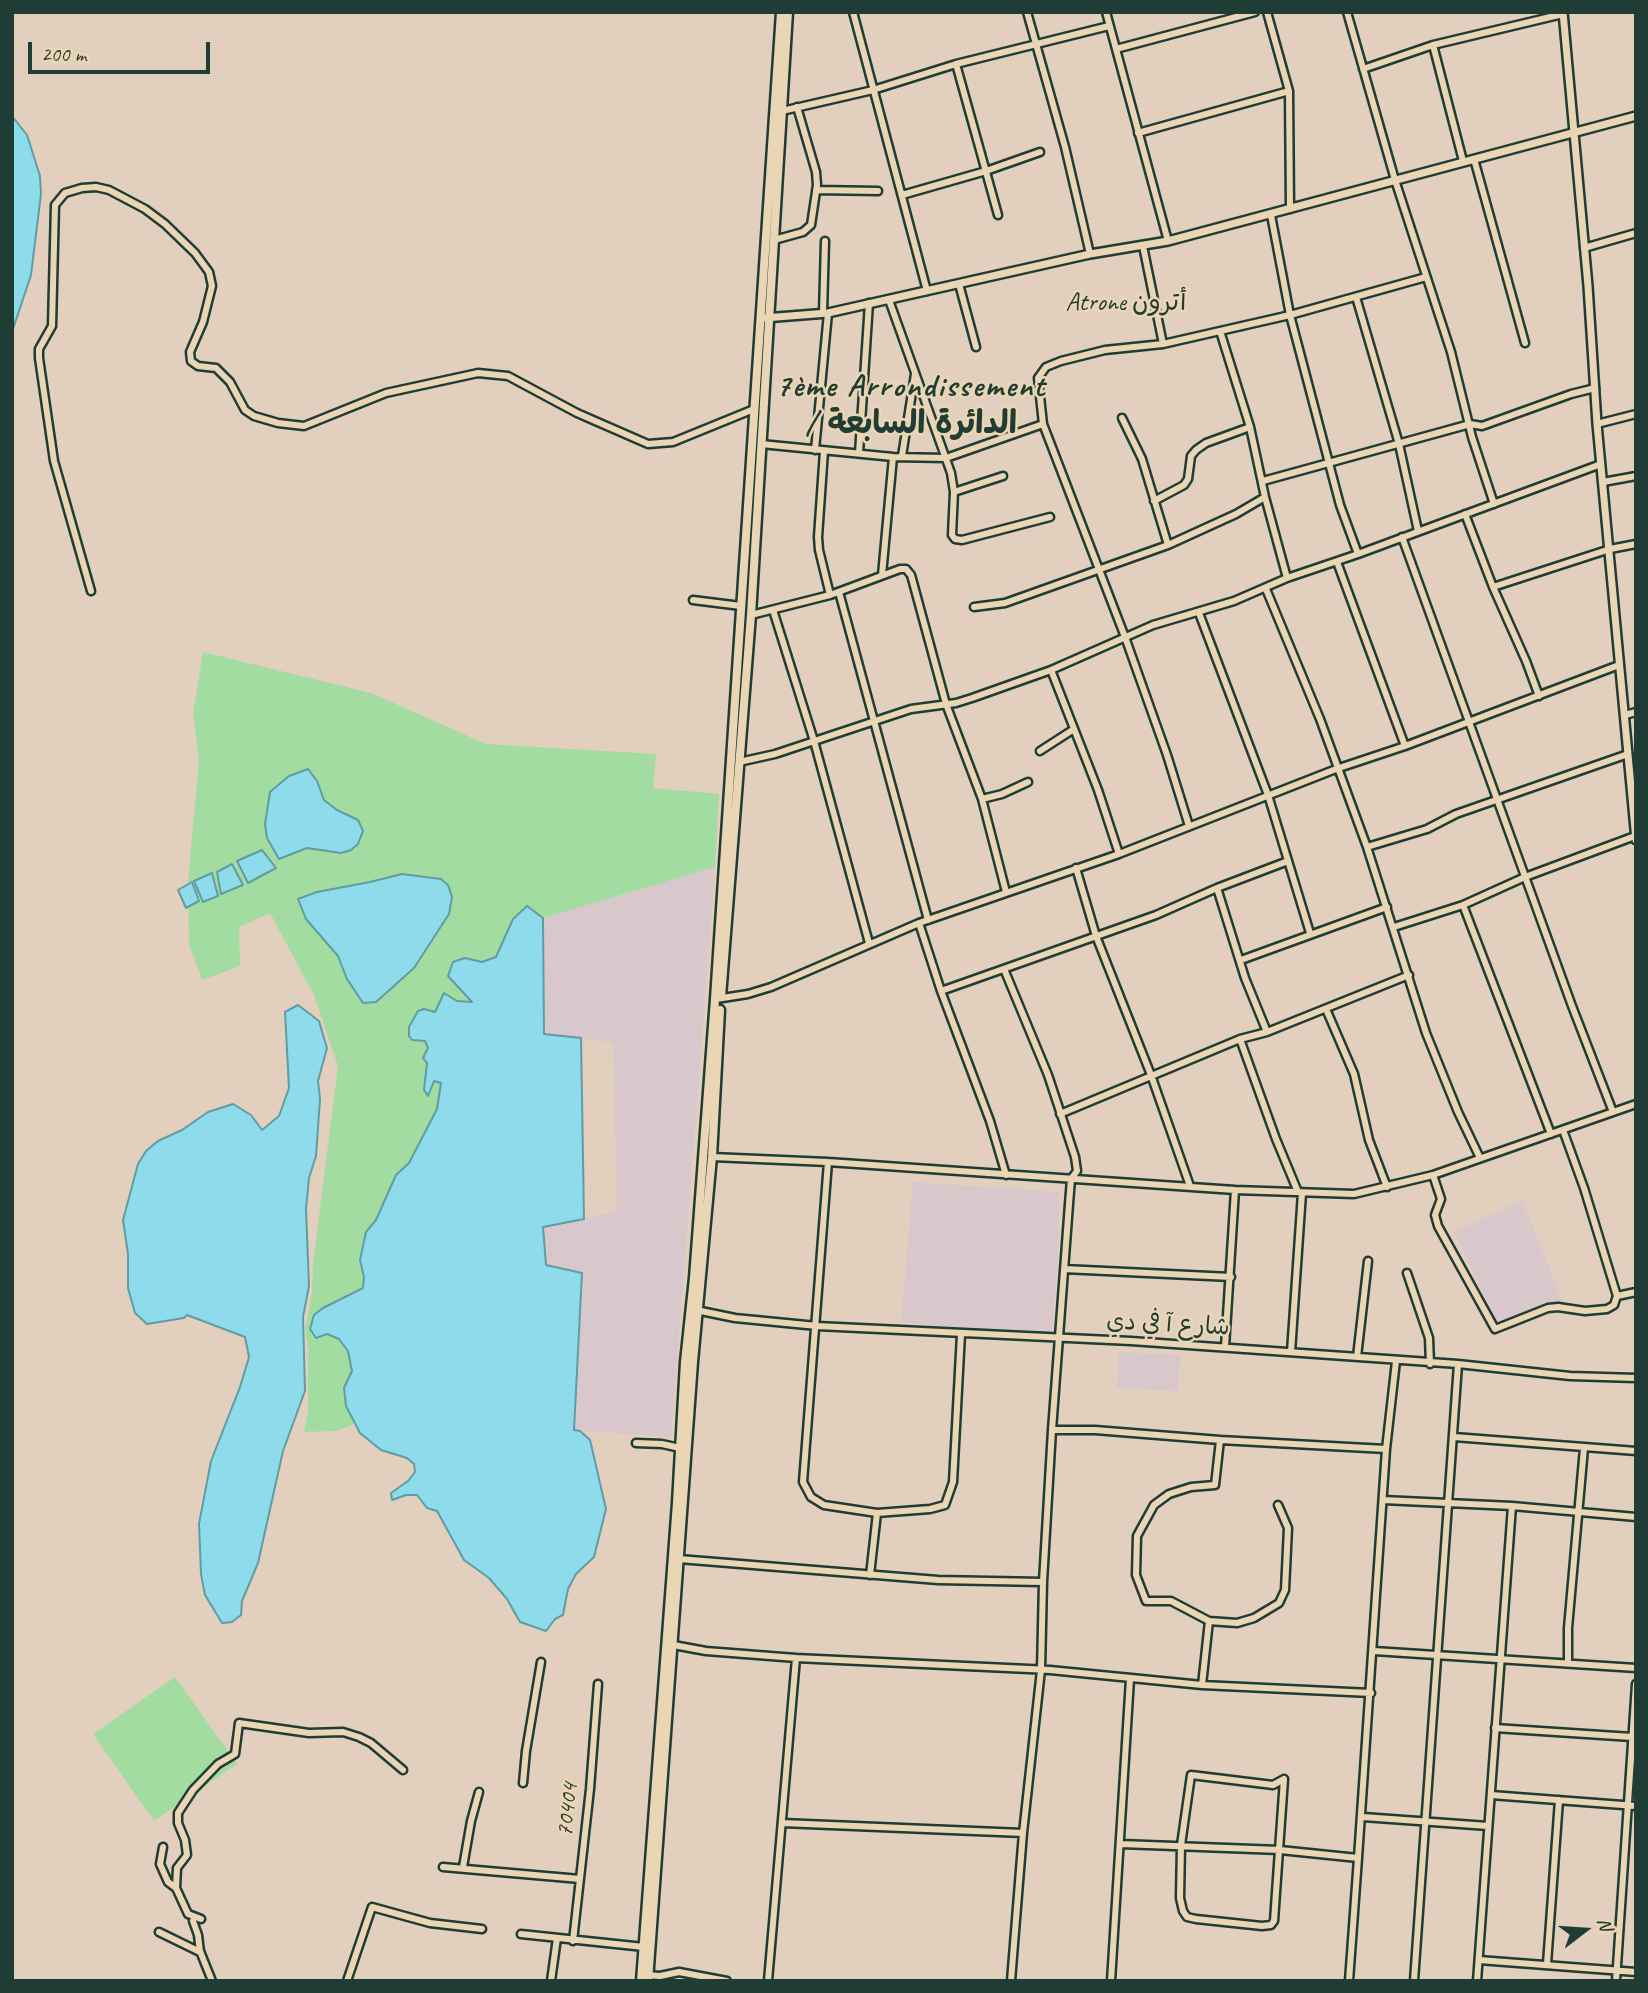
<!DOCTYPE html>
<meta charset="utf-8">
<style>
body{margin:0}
#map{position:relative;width:1648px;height:1993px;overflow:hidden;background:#e2cfbe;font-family:Caveat,sans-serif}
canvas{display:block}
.frame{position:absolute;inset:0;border:14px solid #1f3d34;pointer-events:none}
.north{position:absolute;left:1550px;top:1895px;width:70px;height:70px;-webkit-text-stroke:5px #ead5b4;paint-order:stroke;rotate:73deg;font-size:19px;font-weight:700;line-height:28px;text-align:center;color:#1f3d34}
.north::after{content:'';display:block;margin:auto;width:24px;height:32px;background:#1f3d34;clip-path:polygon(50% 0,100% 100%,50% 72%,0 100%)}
.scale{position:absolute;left:28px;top:42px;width:182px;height:32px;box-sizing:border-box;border:4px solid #1f3d34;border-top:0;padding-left:9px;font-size:21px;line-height:24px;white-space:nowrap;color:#1f3d34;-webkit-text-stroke:5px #ead5b4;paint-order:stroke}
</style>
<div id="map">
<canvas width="1648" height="1993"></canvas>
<div class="frame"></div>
<div class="north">N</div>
<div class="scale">200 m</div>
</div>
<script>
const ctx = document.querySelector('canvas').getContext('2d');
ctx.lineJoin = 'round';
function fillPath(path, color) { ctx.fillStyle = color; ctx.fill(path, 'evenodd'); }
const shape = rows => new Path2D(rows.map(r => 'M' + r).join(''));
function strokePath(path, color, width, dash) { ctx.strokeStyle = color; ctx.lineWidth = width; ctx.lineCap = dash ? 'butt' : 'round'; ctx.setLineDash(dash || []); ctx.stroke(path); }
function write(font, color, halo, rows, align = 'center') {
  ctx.font = font + ' Caveat,"Playpen Sans Arabic",sans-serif'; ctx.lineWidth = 5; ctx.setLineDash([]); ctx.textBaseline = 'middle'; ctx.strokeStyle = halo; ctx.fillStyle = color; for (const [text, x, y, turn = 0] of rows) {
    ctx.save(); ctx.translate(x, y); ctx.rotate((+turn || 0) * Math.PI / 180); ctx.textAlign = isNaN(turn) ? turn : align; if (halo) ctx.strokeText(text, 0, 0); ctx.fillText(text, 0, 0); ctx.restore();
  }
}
const built = shape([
 [715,867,671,1437,573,1430,582,1273,546,1265,543,1226,617,1212,613,1042,544,1034,543,918],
 [913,1182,1059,1192,1058,1259,1052,1331,962,1329,901,1322],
 [1522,1200,1563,1302,1497,1323,1454,1232],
 [1119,1352,1180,1355,1178,1391,1117,1388]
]);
const green = shape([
 [203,652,371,693,486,744,656,754,653,788,719,794,715,867,543,918,527,907,513,919,496,957,482,962,465,958,473,1003,457,1001,439,1005,435,1012,418,1011,409,1027,425,1041,428,1048,424,1091,428,1095,434,1081,441,1082,437,1109,409,1163,396,1175,376,1220,366,1232,360,1260,364,1277,363,1288,350,1293,314,1315,327,1334,339,1339,348,1351,352,1371,346,1406,354,1424,337,1431,304,1432,308,1411,308,1349,305,1330,312,1292,313,1264,338,1066,314,995,270,913,239,927,240,966,202,980,189,944,188,881,199,760,193,713],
 [175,1677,237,1764,154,1821,93,1734]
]);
const water = shape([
 [12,116,27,135,40,176,41,194,31,275,12,332,12,116],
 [308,769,317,781,324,800,337,810,358,820,363,831,358,844,351,850,341,853,307,848,279,859,267,838,265,824,270,792,289,776,308,769],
 [262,850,276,868,248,883,237,861,262,850],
 [232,864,243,885,221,894,217,872,232,864],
 [212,873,218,896,203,902,194,881,212,873],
 [402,874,441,879,448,885,452,897,449,914,414,968,376,1002,363,1003,347,979,338,956,306,919,298,899,317,892,370,882,402,874],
 [192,882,199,901,186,908,178,890,192,882],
 [527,906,543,918,544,1034,581,1038,584,1219,543,1227,546,1265,582,1273,574,1430,580,1431,590,1440,606,1509,594,1557,576,1574,568,1589,563,1615,555,1619,546,1631,520,1622,507,1599,489,1578,464,1560,437,1511,427,1508,417,1495,406,1495,392,1500,391,1493,408,1481,415,1472,414,1464,407,1458,381,1450,360,1433,346,1406,344,1388,352,1371,348,1351,339,1339,327,1334,316,1338,310,1329,314,1315,323,1308,363,1288,364,1277,360,1260,366,1232,376,1220,396,1175,409,1163,437,1109,441,1083,434,1081,428,1096,424,1090,427,1063,423,1058,428,1048,425,1041,412,1040,409,1036,409,1027,418,1011,424,1009,435,1012,444,993,457,1001,472,1002,448,976,453,962,465,958,482,962,496,957,513,919,527,906],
 [298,1005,319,1021,327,1048,318,1081,320,1099,316,1156,309,1178,306,1209,309,1286,303,1317,305,1391,283,1451,258,1563,242,1601,241,1615,232,1622,222,1623,205,1595,201,1574,199,1524,211,1461,240,1387,249,1357,245,1337,187,1315,184,1318,147,1324,135,1313,128,1288,128,1254,123,1220,138,1164,146,1151,158,1141,182,1130,208,1112,233,1104,251,1115,262,1130,279,1116,289,1088,285,1012,298,1005]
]);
const minor = shape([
 [853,12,927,291],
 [1027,12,1065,147,1090,254],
 [1106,12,1168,241],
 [1267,12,1289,91,1290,209],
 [1347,12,1395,180,1451,352,1472,437,1494,504],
 [1433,45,1463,161],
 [1116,49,1255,12],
 [956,64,998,215],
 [1363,69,1433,45,1563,14],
 [782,111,873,90,956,64,1109,26],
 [1138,133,1289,91],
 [1474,159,1525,343],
 [816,190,878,191],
 [902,195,986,171,1040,152],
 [1271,215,1290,315,1340,505,1358,554],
 [774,240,803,232,811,225,817,185,816,172,797,107],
 [1143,246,1163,344],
 [1584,248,1636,233],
 [959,284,976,347],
 [1356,297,1399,444,1418,531],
 [889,300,951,473,954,492,952,535,955,539,962,540,1050,517],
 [823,313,825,241],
 [1220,331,1250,427,1265,497,1287,578],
 [1122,418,1142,459,1168,545],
 [1597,424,1636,414],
 [761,444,893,457,946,458,1043,424],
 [815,450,828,313],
 [824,451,818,537,819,550,830,595],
 [859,453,869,303],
 [902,456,915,374],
 [1263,481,1470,424,1482,426,1571,394,1595,388],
 [1603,482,1636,476],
 [954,492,1003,476],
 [1154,501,1184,485,1188,479,1191,456,1196,450,1206,443,1250,427],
 [1465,514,1493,587,1526,661,1539,696],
 [1402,537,1572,1006,1613,1112],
 [1337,562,1405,746],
 [882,575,893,457],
 [1493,587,1610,549,1636,544],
 [1266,589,1320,719,1367,847,1426,1033,1458,1112,1480,1158],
 [91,591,54,461,39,358,39,349,52,326,55,205,65,193,82,188,96,187,109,190,145,209,165,224,195,253,209,272,212,286,203,322,190,352,191,361,198,366,216,368,230,382,245,410,254,416,278,423,304,426,386,393,478,373,508,376,577,413,648,444,673,442,754,409],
 [839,592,928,920],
 [693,600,741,606],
 [974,607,1005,603,1168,545,1236,514,1265,497],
 [773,610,814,741,869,943],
 [1199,613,1268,795,1310,933],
 [751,615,830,595,900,569,906,569,911,575,946,704,982,799,1006,892],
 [1051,670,1098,790,1119,854],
 [1625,715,1636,712],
 [1040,751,1074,729],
 [739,762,775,754,911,709,956,703,972,698,1051,670,1153,625,1234,601,1287,578,1358,554,1601,464],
 [982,799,1002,794,1028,782],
 [1189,826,1167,755,1125,637,1043,424,1038,378,1046,367,1061,361,1105,350,1163,344,1290,315,1426,277],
 [1367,847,1427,829,1456,814,1628,754],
 [1076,868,1096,936,1151,1075,1190,1186],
 [1217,888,1245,978,1267,1032],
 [1463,905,1551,1134],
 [919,923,941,991,990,1121,1006,1175],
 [1394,927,1463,905,1525,877,1635,836],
 [1241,960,1387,907],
 [1004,969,1048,1075,1075,1157,1077,1171,1071,1179,1069,1204,1052,1430,1043,1582,1041,1670,1023,1833,1011,1981],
 [941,991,1156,915,1217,888,1288,861],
 [716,999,748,994,771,987,919,923,1119,854,1336,769,1405,746,1619,665],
 [1326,1009,1354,1074,1369,1140,1387,1187],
 [1240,1039,1276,1139,1298,1192],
 [1060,1114,1240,1039,1267,1032,1409,975],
 [712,1157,828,1162,1235,1190,1354,1194,1433,1175,1636,1104],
 [828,1162,803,1482,811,1497,824,1505,877,1513,930,1509,945,1505,953,1482,961,1334],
 [1433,1175,1441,1199,1435,1215,1438,1226,1495,1329,1548,1308,1558,1307,1585,1311,1607,1309,1614,1305,1617,1296,1584,1188,1563,1130],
 [1064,1269,1231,1277],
 [1407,1273,1429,1338,1430,1364],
 [1617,1296,1636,1292],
 [696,1310,735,1318,817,1326,1131,1341,1458,1364,1570,1376,1636,1378],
 [1225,1347,1235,1190],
 [1291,1352,1302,1193],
 [1357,1357,1368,1261],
 [1052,1430,1095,1430,1220,1440,1386,1449],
 [1454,1437,1636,1451],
 [636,1443,662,1444,680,1448],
 [1383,1500,1512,1506,1636,1517],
 [679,1559,938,1580,1043,1582],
 [870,1575,877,1513],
 [1209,1621,1237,1623,1254,1618,1279,1603,1285,1590,1288,1528,1278,1505],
 [668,1644,706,1651,796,1658,1050,1670,1202,1685,1371,1693],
 [1374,1651,1636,1668],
 [1568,1663,1568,1628,1584,1448],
 [1202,1685,1209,1621,1171,1601,1146,1601,1136,1575,1137,1536,1154,1505,1169,1494,1191,1487,1215,1485,1220,1440],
 [1495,1728,1632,1737],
 [1191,1775,1273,1785,1284,1779,1274,1921,1271,1925,1262,1926,1196,1919,1187,1917,1183,1911,1180,1898,1181,1845,1191,1775],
 [523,1783,526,1751,541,1662],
 [1491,1795,1636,1806],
 [1363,1817,1488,1826],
 [782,1823,1023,1833],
 [1121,1844,1280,1850,1358,1858,1386,1449,1396,1361],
 [163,1847,160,1864,168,1882,176,1888,188,1914,201,1919],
 [443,1867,580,1879],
 [463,1867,471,1821,479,1792],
 [176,1888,177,1868,187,1855,185,1840,178,1823,178,1813,193,1790,218,1764,235,1754,239,1723,309,1733,343,1732,359,1737,371,1743,403,1770],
 [159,1932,200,1952,198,1935,193,1921],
 [521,1934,644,1947],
 [573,1941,590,1789,598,1684],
 [200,1951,212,1981],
 [1479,1960,1636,1972],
 [1547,1964,1559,1800],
 [646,1975,660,1976,679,1972,727,1981],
 [347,1981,372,1907,430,1923,482,1929],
 [551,1981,557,1938],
 [768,1981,796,1658],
 [1111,1981,1130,1679],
 [1349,1981,1358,1858],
 [1414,1981,1458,1364],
 [1477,1981,1512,1506],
 [1616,1981,1636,1684]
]);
const tertiary = shape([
 [1563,12,1588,286,1597,424,1636,840],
 [764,318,828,313,1090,254,1168,241,1636,116]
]);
const secondary = shape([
 [721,997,751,615,788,12],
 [641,1981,677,1503,685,1362,694,1278,715,999,781,12],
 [648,1981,693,1362,712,1157,720,1010]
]);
const streetNames = [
 ["شارع آ في دي",1168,1325,3],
 ["70404",568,1810,-84]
];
const neighbourhoodNames = [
 ["Atrone أترون",1126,303]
];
const districtNames = [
 ["7ème Arrondissement",911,388],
 ["/ الدائرة السابعة",911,425]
];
fillPath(built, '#d8c8cb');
fillPath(green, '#a3dca1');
fillPath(water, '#8ddbeb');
strokePath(water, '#619ca2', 2);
strokePath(minor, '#1f3d34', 11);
strokePath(tertiary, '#1f3d34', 12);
strokePath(secondary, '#1f3d34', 13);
strokePath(minor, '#ead5b4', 6);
strokePath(tertiary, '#ead5b4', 7);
strokePath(secondary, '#ead5b4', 8);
write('24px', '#1f3d34', '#ead5b4', streetNames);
write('26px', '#1f3d34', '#ead5b4', neighbourhoodNames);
ctx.letterSpacing = '2px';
write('bold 32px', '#1f3d34', '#ead5b4', districtNames);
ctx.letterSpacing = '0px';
</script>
